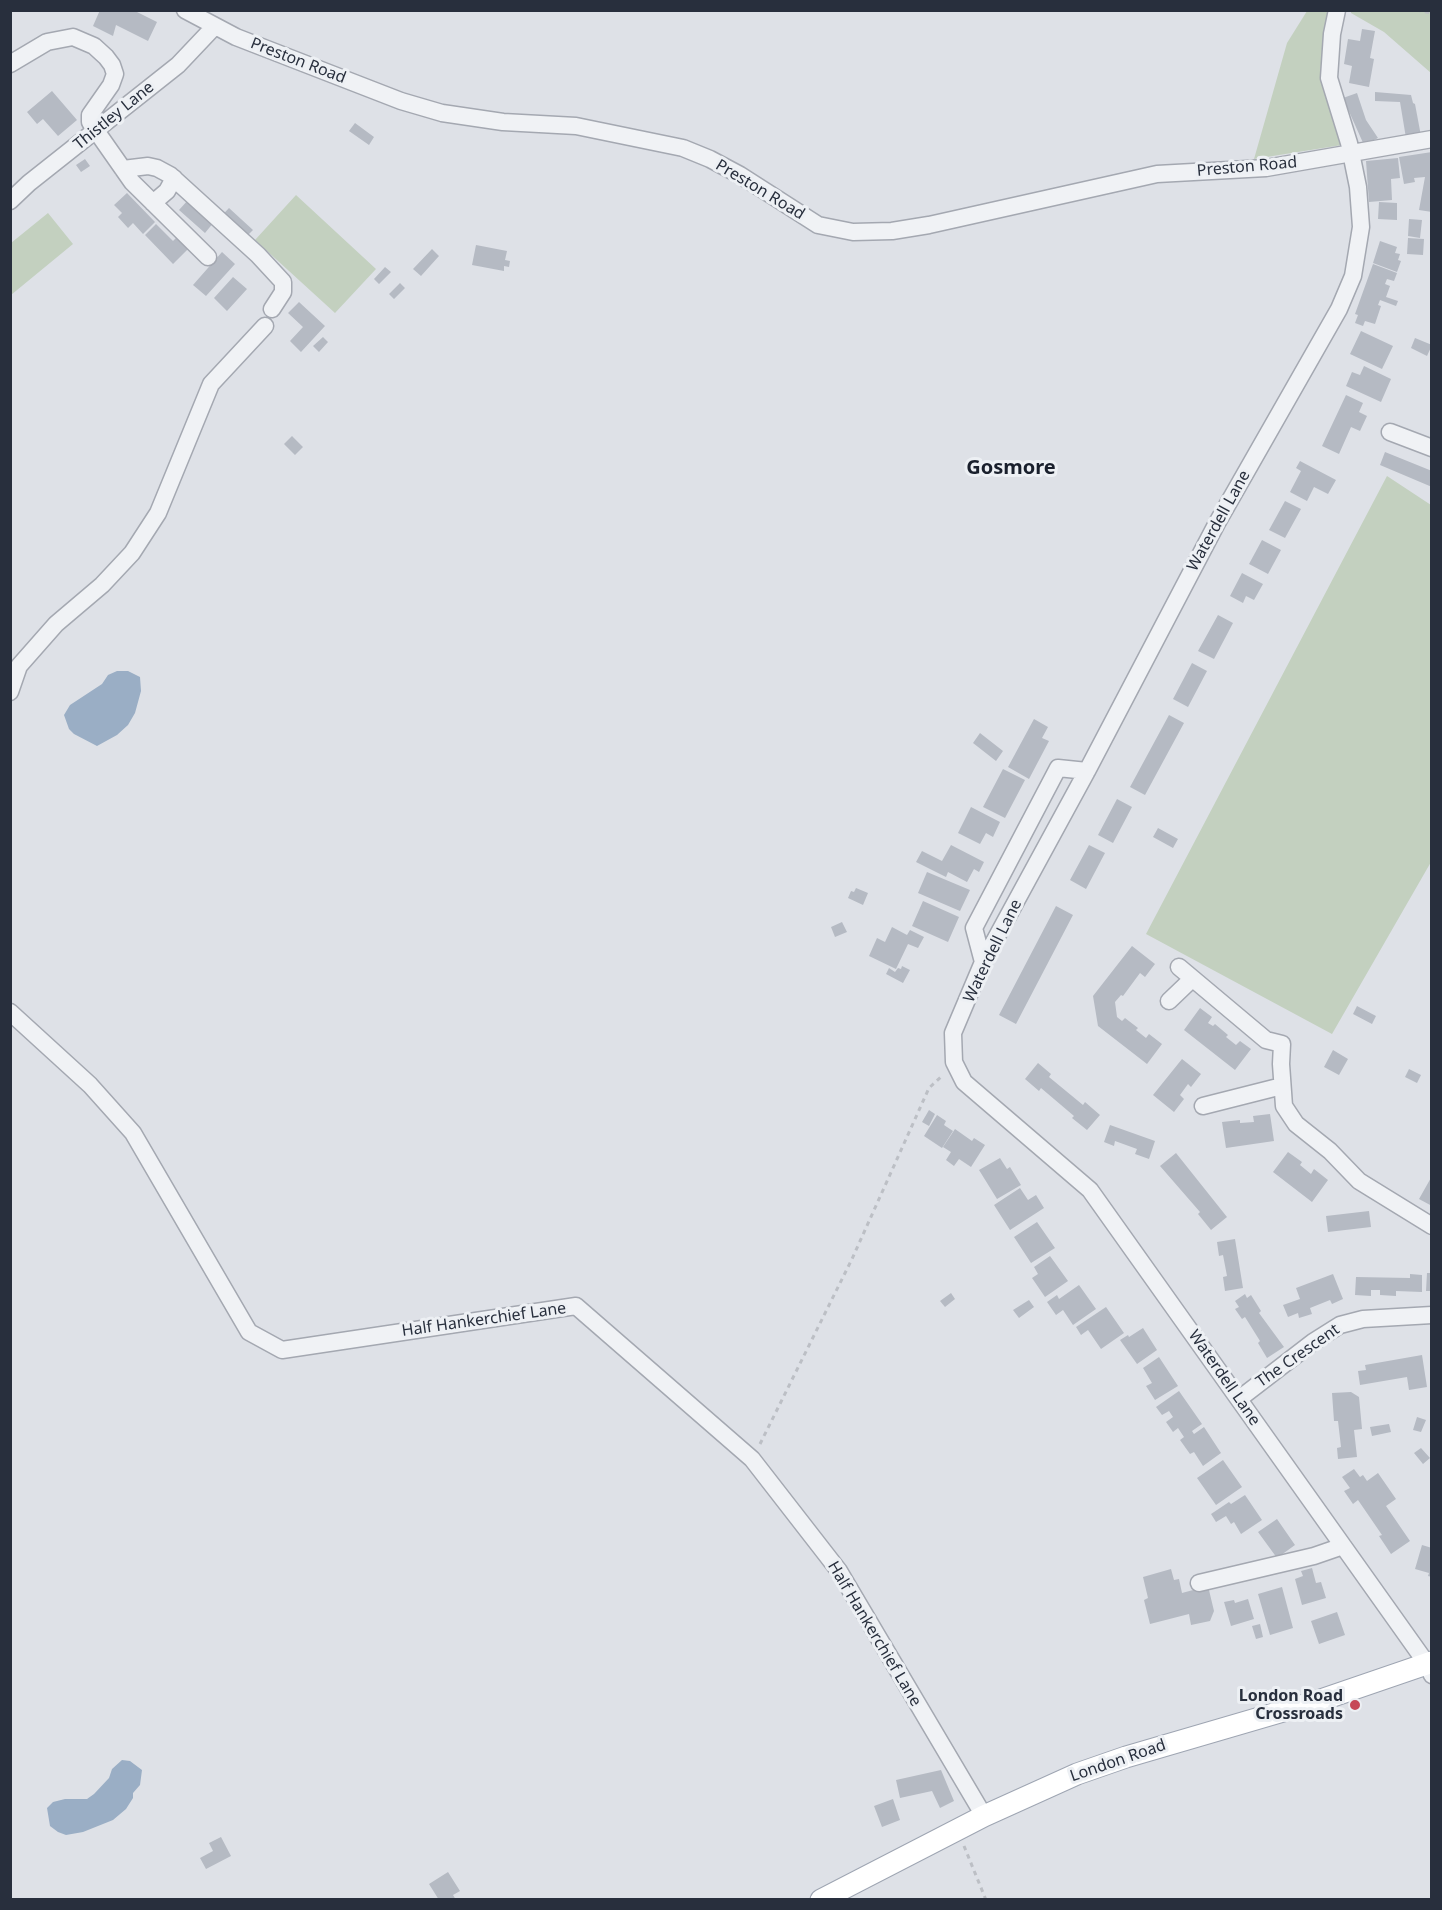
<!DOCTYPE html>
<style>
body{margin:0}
#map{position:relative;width:1442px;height:1910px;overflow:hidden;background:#dee1e7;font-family:"Noto Sans",sans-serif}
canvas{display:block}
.frame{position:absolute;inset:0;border:12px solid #282f3d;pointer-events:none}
</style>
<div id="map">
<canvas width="1442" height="1910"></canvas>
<div class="frame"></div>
</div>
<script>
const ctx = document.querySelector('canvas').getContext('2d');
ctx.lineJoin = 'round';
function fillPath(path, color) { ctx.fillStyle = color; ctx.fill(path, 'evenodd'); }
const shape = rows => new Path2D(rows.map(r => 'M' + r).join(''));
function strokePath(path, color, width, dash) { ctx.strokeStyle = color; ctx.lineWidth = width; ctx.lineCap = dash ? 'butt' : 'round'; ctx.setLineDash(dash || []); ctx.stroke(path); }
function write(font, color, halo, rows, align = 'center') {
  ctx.font = font + ' "Noto Sans",sans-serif'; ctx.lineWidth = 6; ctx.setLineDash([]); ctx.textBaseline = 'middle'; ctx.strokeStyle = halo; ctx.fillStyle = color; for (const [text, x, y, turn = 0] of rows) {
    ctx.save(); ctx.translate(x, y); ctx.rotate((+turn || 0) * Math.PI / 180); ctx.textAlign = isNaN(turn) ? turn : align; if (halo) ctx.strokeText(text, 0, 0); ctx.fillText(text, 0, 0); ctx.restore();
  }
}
const green = shape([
 [1307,11,1332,11,1324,53,1342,145,1254,159,1287,43],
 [1351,11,1431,11,1431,73,1384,32,1351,13],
 [296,195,376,269,335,313,255,240],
 [48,213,73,244,11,295,11,243],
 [1387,476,1431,505,1431,862,1332,1034,1146,934]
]);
const water = shape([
 [117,671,128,671,140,677,141,691,135,713,128,725,117,735,97,746,74,734,69,729,64,715,70,705,102,684,108,675],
 [122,1760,130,1761,142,1770,140,1785,133,1793,133,1798,126,1809,113,1820,83,1832,66,1835,58,1832,50,1826,47,1808,53,1802,65,1799,87,1799,94,1794,109,1778,112,1769]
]);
const building = shape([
 [100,10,133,10,157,22,148,41,116,25,113,36,93,26],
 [1362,29,1375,31,1370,58,1374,59,1369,87,1349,83,1352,66,1344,64,1348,39,1360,41],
 [52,91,77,120,58,136,43,119,37,124,27,112],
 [1375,92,1411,95,1413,103,1415,104,1421,136,1406,138,1400,102,1375,101],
 [1357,93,1366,120,1378,138,1364,145,1343,98],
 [355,123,374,137,369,145,349,131],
 [1432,152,1432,212,1419,210,1425,177,1414,178,1415,182,1404,184,1399,157],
 [1398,158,1400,178,1391,179,1392,200,1369,202,1366,161],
 [85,159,90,166,81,172,76,165],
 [127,193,155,222,143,234,133,223,128,228,118,217,122,213,114,205],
 [188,200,214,222,205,233,179,210],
 [1379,202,1397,203,1397,220,1378,219],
 [229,208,253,230,245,238,234,227,225,237,213,225],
 [1409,219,1422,220,1420,238,1408,236],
 [156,224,173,241,177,237,188,249,173,264,145,235],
 [1408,238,1424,239,1423,255,1407,254],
 [1380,241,1397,247,1395,253,1400,254,1398,260,1401,261,1397,272,1373,263],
 [476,245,507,251,505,260,510,261,509,267,504,266,504,271,472,265],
 [432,249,439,256,421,276,413,269],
 [222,252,235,264,206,296,193,285],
 [1373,264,1397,273,1394,281,1387,279,1385,284,1390,286,1386,297,1398,301,1396,306,1380,300,1378,305,1381,306,1375,324,1365,321,1363,326,1355,323,1358,315,1355,314],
 [385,267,391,272,379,284,374,279],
 [233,277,247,289,227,311,214,298],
 [400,283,405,288,394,299,389,294],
 [299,302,325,326,301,352,290,341,303,327,288,313],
 [1361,331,1393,346,1382,369,1350,354],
 [323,337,328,342,319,352,313,346],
 [1415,338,1432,345,1427,356,1411,348],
 [1364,366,1391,379,1381,402,1346,386,1352,372,1360,375],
 [1346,395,1363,403,1359,412,1367,416,1360,431,1351,427,1339,454,1322,446],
 [292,436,303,447,295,455,284,444],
 [1385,452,1432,471,1432,487,1380,465],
 [1300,461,1336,480,1328,494,1314,487,1307,501,1290,492,1301,471,1296,468],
 [1285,501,1301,509,1285,538,1269,530],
 [1262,540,1281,550,1268,574,1249,564],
 [1242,573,1263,584,1254,600,1246,596,1243,603,1230,596],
 [1218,615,1233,623,1214,659,1198,651],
 [1192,663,1207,671,1188,707,1173,699],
 [1169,715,1184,723,1145,795,1130,787],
 [1034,719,1048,727,1042,738,1049,741,1029,779,1008,767],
 [980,733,1003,751,996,761,973,743],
 [1003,769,1025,780,1005,818,983,807],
 [1117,799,1132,807,1113,843,1098,835],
 [971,807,1000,822,993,837,986,833,980,844,958,833],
 [1158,828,1178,839,1173,848,1153,837],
 [951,845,984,862,979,872,974,869,967,882,948,872,946,877,916,862,922,851,942,861],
 [1089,845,1105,853,1086,889,1070,880],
 [927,872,970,890,960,911,918,893],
 [856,888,868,893,863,905,848,898,851,891,854,892],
 [923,901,959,917,948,942,912,926],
 [1056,906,1073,915,1016,1024,999,1015],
 [842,922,847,932,835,937,831,927],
 [892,927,907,935,910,930,924,937,918,948,908,944,896,969,869,956,877,938,885,942],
 [1132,946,1155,964,1145,977,1140,973,1123,996,1121,995,1115,1002,1117,1017,1122,1021,1125,1018,1138,1028,1136,1030,1146,1038,1149,1034,1162,1044,1147,1064,1098,1026,1093,996],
 [902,966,910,970,903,983,886,974,889,968,895,972,898,968,901,969],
 [1357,1006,1376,1016,1372,1024,1353,1014],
 [1200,1008,1212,1017,1208,1023,1213,1026,1215,1024,1228,1035,1226,1037,1236,1045,1240,1041,1251,1049,1235,1070,1184,1030],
 [1333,1050,1348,1059,1339,1075,1324,1067],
 [1182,1059,1201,1074,1191,1087,1188,1084,1180,1095,1184,1099,1174,1112,1153,1095],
 [1038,1063,1051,1074,1049,1077,1083,1105,1085,1102,1100,1115,1087,1130,1072,1118,1074,1116,1041,1088,1039,1091,1025,1079],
 [1409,1069,1421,1075,1417,1083,1405,1077],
 [929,1110,935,1114,929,1126,922,1122],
 [1270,1114,1274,1141,1226,1148,1222,1122,1240,1120,1240,1123,1254,1122,1253,1116],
 [937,1115,946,1121,944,1125,953,1131,942,1148,924,1136],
 [1110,1125,1155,1141,1149,1159,1135,1154,1137,1149,1115,1141,1114,1146,1104,1142],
 [955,1129,972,1141,974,1138,985,1145,971,1167,959,1159,954,1166,946,1160,951,1152,943,1147],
 [1288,1152,1302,1162,1300,1165,1311,1174,1314,1169,1328,1180,1312,1202,1273,1172],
 [1176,1153,1227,1217,1211,1230,1198,1214,1200,1212,1160,1166],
 [1000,1158,1007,1169,1010,1167,1021,1185,997,1199,979,1170],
 [1432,1176,1432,1206,1419,1199],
 [1020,1188,1028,1200,1036,1195,1044,1208,1010,1230,994,1205],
 [1369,1211,1371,1227,1328,1232,1326,1216],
 [1037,1222,1055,1248,1031,1263,1014,1237],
 [1235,1239,1243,1288,1225,1291,1223,1277,1227,1276,1223,1255,1219,1256,1217,1242],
 [1050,1256,1068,1281,1045,1297,1032,1278,1038,1274,1034,1267],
 [1427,1273,1432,1273,1432,1291,1426,1291],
 [1333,1274,1343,1299,1332,1304,1330,1300,1310,1308,1312,1314,1299,1318,1298,1313,1288,1317,1283,1305,1300,1299,1296,1288],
 [1410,1274,1422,1275,1422,1292,1396,1291,1396,1296,1380,1295,1380,1290,1371,1290,1371,1296,1355,1295,1356,1277,1410,1278],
 [1079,1285,1096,1309,1073,1325,1063,1310,1056,1315,1047,1302,1057,1295,1059,1299],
 [951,1293,955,1299,945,1307,940,1301],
 [1245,1294,1247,1298,1251,1295,1261,1311,1259,1313,1284,1347,1267,1358,1258,1343,1260,1341,1245,1317,1242,1319,1235,1309,1239,1307,1235,1301],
 [1029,1300,1034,1307,1019,1318,1013,1310],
 [1106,1307,1124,1333,1101,1349,1088,1330,1081,1335,1076,1327],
 [1143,1328,1157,1350,1137,1364,1120,1340,1128,1335,1129,1337],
 [1422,1355,1427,1387,1409,1390,1407,1377,1360,1385,1358,1371,1366,1370,1365,1365],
 [1159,1357,1178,1386,1155,1400,1146,1386,1152,1383,1143,1368],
 [1179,1391,1202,1424,1192,1431,1194,1434,1204,1427,1221,1453,1203,1466,1194,1452,1190,1454,1180,1440,1184,1437,1178,1428,1173,1432,1166,1422,1173,1417,1169,1411,1162,1415,1156,1407],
 [1351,1392,1359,1397,1362,1429,1354,1430,1357,1457,1338,1459,1337,1448,1341,1447,1338,1421,1334,1421,1332,1393],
 [1417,1417,1426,1420,1421,1432,1413,1430],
 [1389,1424,1391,1432,1372,1436,1370,1427],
 [1421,1448,1430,1458,1423,1464,1414,1453],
 [1223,1460,1242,1487,1216,1505,1197,1478],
 [1354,1469,1360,1477,1363,1475,1367,1481,1378,1473,1396,1499,1386,1506,1410,1541,1391,1554,1379,1536,1382,1535,1358,1500,1353,1504,1344,1491,1350,1488,1342,1477],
 [1245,1495,1262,1520,1241,1534,1234,1522,1231,1524,1226,1516,1216,1522,1211,1514,1229,1502,1231,1504],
 [1277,1519,1295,1545,1277,1558,1258,1532],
 [1422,1545,1432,1548,1432,1577,1428,1576,1429,1573,1415,1569],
 [1312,1568,1316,1583,1321,1582,1326,1598,1302,1605,1295,1579,1303,1576,1301,1571],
 [1171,1569,1174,1580,1179,1579,1182,1593,1208,1586,1214,1611,1210,1621,1191,1625,1189,1614,1150,1624,1144,1600,1148,1598,1143,1577],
 [1282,1587,1293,1628,1270,1635,1258,1594],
 [1248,1599,1254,1619,1231,1626,1224,1602,1234,1600,1235,1603],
 [1337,1612,1345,1635,1319,1644,1311,1621],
 [1260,1624,1263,1637,1256,1639,1252,1626],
 [941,1770,954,1801,940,1808,932,1791,900,1798,896,1780],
 [893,1799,900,1820,882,1827,874,1806],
 [221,1837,231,1856,206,1869,200,1858,213,1851,209,1843],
 [448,1872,460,1891,453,1895,456,1900,439,1900,429,1884]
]);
const path = shape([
 [1416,10,1432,13],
 [760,1444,852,1259,929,1088,943,1075],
 [964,1846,986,1900]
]);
const minor = shape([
 [185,10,236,37,401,101,442,113,503,122,576,126,683,148,710,159,740,175,818,225,853,232,892,231,929,225,1157,174,1266,168,1432,139],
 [1337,10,1332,34,1329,78,1349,143,1358,187,1361,227,1353,276,1339,309,1217,523,1087,771,983,962,953,1033,954,1062,964,1082,1090,1190,1427,1664,1432,1675],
 [10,64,47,42,73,37,94,46,106,57,112,65,115,74,111,85,90,115,90,122,132,182,208,257],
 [123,169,148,166,157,168,170,175,258,255,283,282,283,292,272,309],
 [10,201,29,183,178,65,214,27],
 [153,203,167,191,174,178],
 [1390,432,1432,448],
 [10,692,19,666,56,624,102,585,132,553,158,513,211,384,265,326],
 [983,962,974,928,1058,768,1087,771],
 [1179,967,1266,1040,1282,1044,1281,1064,1284,1106,1296,1124,1330,1151,1359,1181,1432,1226],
 [1169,1001,1192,979],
 [10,1012,90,1085,133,1133,249,1332,282,1350,576,1306,752,1459,839,1571,984,1816],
 [1203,1106,1282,1086],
 [1239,1399,1313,1342,1340,1325,1363,1319,1432,1315],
 [1199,1583,1314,1556,1343,1546]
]);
const major = shape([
 [821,1900,984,1816,1077,1774,1126,1757,1321,1700,1432,1662]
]);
const markers = [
 [1355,1705,6,"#c64858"]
];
const streetNames = [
 ["Preston Road",298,61,21],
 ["Thistley Lane",114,116,-39],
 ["Preston Road",1247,167,-5],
 ["Preston Road",760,190,31],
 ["Waterdell Lane",1219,521,-61],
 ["Waterdell Lane",993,951,-64],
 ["Half Hankerchief Lane",484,1320,-8],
 ["The Crescent",1298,1356,-35],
 ["Waterdell Lane",1224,1378,55],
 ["Half Hankerchief Lane",874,1634,59],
 ["London Road",1118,1761,-19]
];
const poiNames = [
 ["London Road",1343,1696],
 ["Crossroads",1343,1714]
];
const quarterNames = [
 ["Gosmore",1011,468]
];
fillPath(green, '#c3d0bf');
fillPath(water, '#9aaec5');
fillPath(building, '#b5bac3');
strokePath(minor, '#a4a8b1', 19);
strokePath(major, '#9ea5b2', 23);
strokePath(path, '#bcbfc5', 3, [4.5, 4.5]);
strokePath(minor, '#f0f2f5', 16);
strokePath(major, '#fff', 21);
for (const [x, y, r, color] of markers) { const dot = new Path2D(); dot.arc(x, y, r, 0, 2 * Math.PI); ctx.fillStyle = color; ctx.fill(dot); strokePath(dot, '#edf0f4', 2); }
write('16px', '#282f3d', '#edf0f4', streetNames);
write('bold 16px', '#282f3d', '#edf0f4', poiNames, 'right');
write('bold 20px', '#1a202d', '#edf0f4', quarterNames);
</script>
